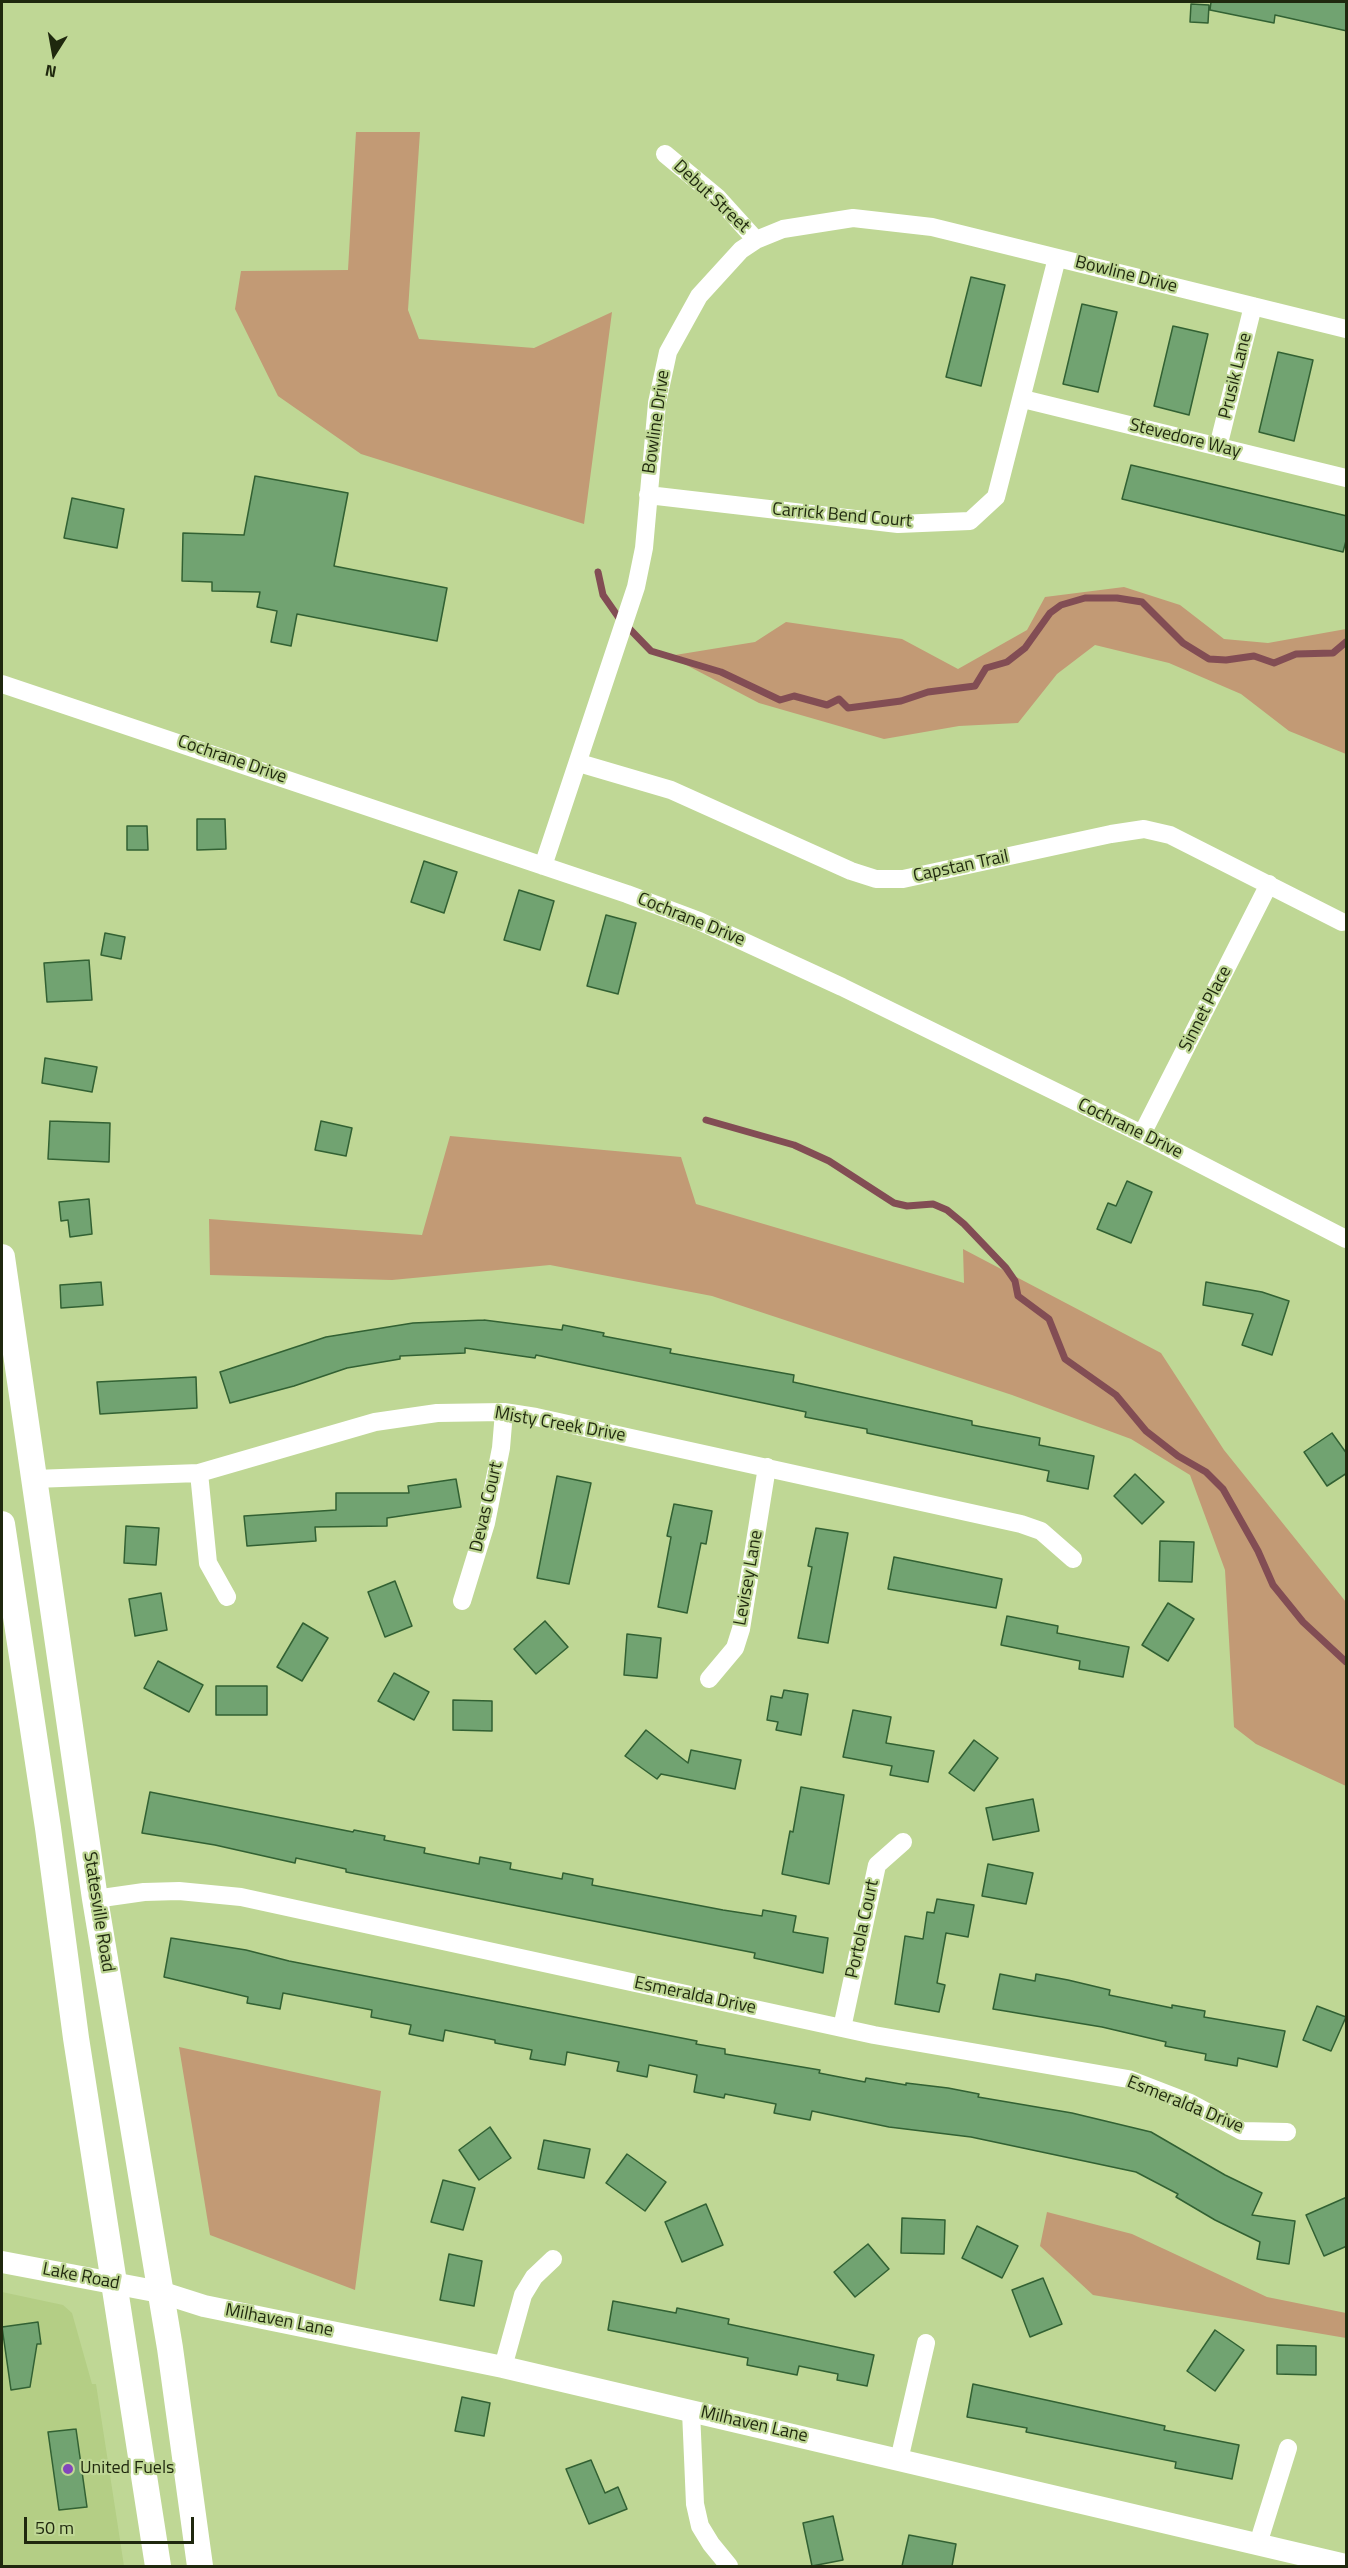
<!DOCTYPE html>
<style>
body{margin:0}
#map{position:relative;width:1348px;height:2568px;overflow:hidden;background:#bfd795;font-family:"Titillium Web",sans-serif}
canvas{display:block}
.frame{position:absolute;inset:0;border:3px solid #1f280e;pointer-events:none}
.north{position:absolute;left:24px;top:24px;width:60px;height:60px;-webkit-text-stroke:4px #bfd795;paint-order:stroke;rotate:191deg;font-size:16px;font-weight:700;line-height:24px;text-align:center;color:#1f280e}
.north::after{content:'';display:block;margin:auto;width:21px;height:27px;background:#1f280e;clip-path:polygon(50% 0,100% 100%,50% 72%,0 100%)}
.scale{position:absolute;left:24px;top:2517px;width:170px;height:27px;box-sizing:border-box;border:3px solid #1f280e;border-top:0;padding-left:8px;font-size:18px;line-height:21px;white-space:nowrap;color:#1f280e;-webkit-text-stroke:4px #bfd795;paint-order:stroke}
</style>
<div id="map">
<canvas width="1348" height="2568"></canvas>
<div class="frame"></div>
<div class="north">N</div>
<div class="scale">50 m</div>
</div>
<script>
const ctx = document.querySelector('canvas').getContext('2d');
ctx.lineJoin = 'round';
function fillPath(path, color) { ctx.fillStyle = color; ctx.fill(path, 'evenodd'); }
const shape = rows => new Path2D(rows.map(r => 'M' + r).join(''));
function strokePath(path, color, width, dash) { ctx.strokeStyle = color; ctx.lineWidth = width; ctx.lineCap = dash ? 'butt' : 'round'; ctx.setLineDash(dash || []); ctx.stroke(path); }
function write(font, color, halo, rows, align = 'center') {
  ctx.font = font + ' "Titillium Web",sans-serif'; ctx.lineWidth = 4.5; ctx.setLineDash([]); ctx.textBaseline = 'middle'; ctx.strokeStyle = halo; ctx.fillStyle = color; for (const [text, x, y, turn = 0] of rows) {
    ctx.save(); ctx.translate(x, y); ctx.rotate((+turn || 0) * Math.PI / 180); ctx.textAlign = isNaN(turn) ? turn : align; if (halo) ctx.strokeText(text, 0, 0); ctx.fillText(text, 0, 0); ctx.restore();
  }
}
const built = shape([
 [2,2292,63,2305,72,2313,92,2384,96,2384,124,2566,2,2566]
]);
const green = shape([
 [356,132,420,132,408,310,419,339,534,348,612,312,584,524,361,454,278,396,235,309,241,271,348,270],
 [1124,587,1180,605,1224,639,1268,643,1346,629,1346,754,1289,731,1241,694,1169,663,1095,645,1057,674,1018,723,959,726,884,739,759,703,669,656,755,642,786,622,902,639,958,669,1027,630,1045,597],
 [450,1136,681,1157,696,1204,964,1283,963,1249,1161,1353,1224,1450,1346,1602,1346,1786,1256,1744,1234,1727,1225,1570,1190,1475,1131,1439,1012,1395,712,1296,550,1265,392,1280,210,1275,209,1219,422,1235],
 [179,2047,381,2091,355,2290,210,2235],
 [1047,2212,1132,2234,1267,2297,1346,2313,1346,2338,1093,2295,1040,2246]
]);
const stream = shape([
 [598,572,603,595,619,618,651,651,721,672,780,700,794,696,827,705,839,699,848,708,901,701,928,692,975,686,986,668,1007,662,1025,648,1050,613,1061,605,1085,598,1117,598,1142,602,1183,643,1209,659,1226,660,1254,656,1274,663,1296,654,1333,653,1346,642],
 [706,1120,794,1145,829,1161,894,1203,907,1206,933,1204,947,1210,964,1224,1006,1268,1015,1281,1018,1296,1049,1319,1065,1359,1116,1395,1146,1431,1178,1456,1206,1472,1223,1489,1258,1551,1273,1585,1303,1622,1346,1662]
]);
const building = shape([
 [1211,2,1347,2,1347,31,1275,15,1274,23,1210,10,1211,2],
 [1191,4,1209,5,1208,23,1190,22,1191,4],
 [971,277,1005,285,981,386,946,377,971,277],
 [1082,304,1117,312,1098,392,1063,384,1082,304],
 [1173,326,1208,334,1189,415,1154,406,1173,326],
 [1278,352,1313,360,1294,441,1259,432,1278,352],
 [1131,465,1347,516,1347,537,1343,552,1122,499,1131,465],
 [255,476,348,493,334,566,447,588,437,641,297,614,291,646,271,642,277,611,257,607,260,592,212,591,212,582,182,581,183,533,244,535,255,476],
 [72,498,124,509,117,548,64,538,72,498],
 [197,819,225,819,226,849,197,850,197,819],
 [127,826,147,826,148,850,127,850,127,826],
 [424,861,457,872,444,913,411,902,424,861],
 [519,890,554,901,540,950,504,940,519,890],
 [606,915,636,923,618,994,587,986,606,915],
 [105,933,125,937,121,959,101,955,105,933],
 [89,960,92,1000,47,1002,44,963,89,960],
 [45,1058,97,1067,92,1092,42,1083,45,1058],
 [50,1121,110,1123,109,1162,48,1159,50,1121],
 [321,1121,352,1128,346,1156,315,1150,321,1121],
 [1127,1181,1152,1192,1131,1243,1097,1229,1108,1203,1116,1206,1127,1181],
 [89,1199,92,1234,70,1237,68,1220,61,1221,59,1202,89,1199],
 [101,1282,103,1305,61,1308,60,1285,101,1282],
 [1206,1282,1262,1292,1289,1301,1272,1355,1242,1345,1253,1314,1203,1305,1206,1282],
 [484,1320,562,1330,563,1325,604,1333,603,1336,671,1349,670,1353,794,1375,793,1382,972,1421,972,1425,1040,1438,1039,1445,1094,1456,1088,1489,1047,1481,1049,1471,867,1433,867,1429,805,1417,806,1412,536,1355,535,1358,465,1348,465,1353,400,1356,400,1359,347,1368,294,1386,230,1403,220,1372,326,1337,413,1323,484,1320],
 [196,1377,197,1408,100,1414,97,1382,196,1377],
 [1332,1433,1347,1454,1347,1473,1327,1486,1304,1452,1332,1433],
 [1135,1474,1164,1502,1142,1524,1114,1496,1135,1474],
 [557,1476,591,1483,569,1584,537,1578,557,1476],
 [456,1479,461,1507,387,1518,387,1526,315,1527,316,1541,247,1546,244,1516,336,1510,336,1493,409,1493,408,1486,456,1479],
 [674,1504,712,1511,706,1544,701,1543,687,1613,658,1607,671,1537,667,1536,674,1504],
 [126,1526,159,1528,156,1565,124,1563,126,1526],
 [816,1528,848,1533,828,1643,798,1638,812,1567,808,1566,816,1528],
 [1160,1541,1194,1542,1192,1582,1159,1581,1160,1541],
 [894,1557,1002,1579,996,1608,888,1589,894,1557],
 [395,1581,412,1626,385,1637,368,1592,395,1581],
 [161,1593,167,1630,135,1636,129,1599,161,1593],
 [1168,1603,1194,1619,1168,1661,1142,1645,1168,1603],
 [1007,1616,1058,1626,1057,1633,1129,1647,1123,1677,1079,1669,1080,1661,1001,1645,1007,1616],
 [545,1621,568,1647,536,1674,514,1649,545,1621],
 [303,1623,328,1638,302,1681,277,1667,303,1623],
 [627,1634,661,1638,657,1678,624,1675,627,1634],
 [158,1661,203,1685,189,1712,144,1688,158,1661],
 [394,1673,429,1692,414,1720,378,1701,394,1673],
 [216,1686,267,1686,267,1715,216,1715,216,1686],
 [784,1690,808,1694,801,1735,776,1730,778,1722,767,1720,771,1696,782,1698,784,1690],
 [453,1700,492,1701,492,1731,453,1730,453,1700],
 [853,1710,891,1717,886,1743,934,1751,928,1782,890,1775,892,1766,843,1757,853,1710],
 [646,1730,688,1763,691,1750,741,1760,735,1789,661,1774,657,1779,625,1756,646,1730],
 [974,1740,998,1758,974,1791,949,1773,974,1740],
 [801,1787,844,1795,829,1884,782,1874,790,1831,793,1832,801,1787],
 [150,1792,353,1832,354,1830,385,1836,384,1840,425,1848,424,1853,479,1864,480,1857,511,1863,510,1869,562,1879,563,1873,593,1879,592,1885,723,1910,762,1916,763,1910,796,1916,793,1932,828,1938,823,1973,754,1958,755,1953,346,1872,346,1869,296,1858,295,1863,215,1845,142,1833,150,1792],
 [1033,1799,1039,1831,993,1840,986,1808,1033,1799],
 [988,1864,1033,1873,1026,1904,982,1896,988,1864],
 [937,1899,974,1905,968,1937,946,1933,937,1983,945,1985,939,2012,895,2004,905,1936,923,1939,927,1912,934,1913,937,1899],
 [171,1938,246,1950,289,1961,697,2041,696,2044,725,2049,725,2054,820,2070,819,2073,865,2082,866,2078,906,2085,906,2083,948,2088,979,2094,978,2097,1072,2113,1151,2132,1225,2175,1262,2193,1252,2215,1295,2221,1289,2264,1257,2259,1260,2242,1215,2220,1176,2197,1178,2194,1136,2172,971,2137,889,2127,812,2111,810,2120,774,2113,776,2104,725,2094,724,2098,694,2092,697,2075,649,2065,647,2077,617,2071,619,2062,567,2052,565,2065,530,2059,532,2050,495,2043,495,2040,445,2030,443,2041,409,2034,411,2025,371,2017,372,2010,283,1993,280,2009,247,2003,248,1997,164,1977,171,1938],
 [1000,1974,1035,1981,1036,1974,1068,1980,1110,1990,1109,1995,1172,2008,1172,2005,1205,2011,1204,2017,1285,2031,1277,2067,1238,2058,1237,2066,1205,2060,1206,2054,1165,2046,1166,2042,1102,2027,993,2009,1000,1974],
 [1317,2006,1346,2017,1331,2051,1303,2040,1317,2006],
 [490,2127,511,2158,479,2180,459,2150,490,2127],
 [544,2140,590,2149,584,2178,538,2169,544,2140],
 [627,2154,666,2182,645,2211,606,2183,627,2154],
 [443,2180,475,2188,463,2230,431,2222,443,2180],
 [1347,2197,1347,2246,1324,2256,1306,2215,1347,2197],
 [706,2204,723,2245,682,2262,665,2222,706,2204],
 [902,2218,945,2220,944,2254,901,2253,902,2218],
 [977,2226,1018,2246,1002,2278,962,2258,977,2226],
 [868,2244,889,2269,855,2297,834,2272,868,2244],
 [449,2254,482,2261,474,2306,440,2300,449,2254],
 [1043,2278,1062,2324,1030,2337,1012,2290,1043,2278],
 [613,2301,676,2313,677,2308,729,2319,728,2324,874,2355,867,2386,837,2380,838,2374,799,2366,797,2375,747,2365,748,2358,608,2330,613,2301],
 [38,2322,41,2344,37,2344,30,2387,11,2390,2,2327,38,2322],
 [1215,2330,1244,2350,1215,2391,1187,2371,1215,2330],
 [1277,2345,1316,2346,1316,2375,1277,2374,1277,2345],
 [973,2384,1165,2426,1164,2430,1239,2445,1232,2479,1175,2468,1176,2462,1026,2432,1027,2428,967,2417,973,2384],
 [462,2397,490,2403,484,2436,455,2431,462,2397],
 [76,2429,87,2507,59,2510,48,2432,76,2429],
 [591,2460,605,2493,618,2487,627,2509,589,2524,566,2469,591,2460],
 [833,2516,843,2560,812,2566,803,2523,833,2516],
 [909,2535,956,2544,952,2566,902,2566,909,2535]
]);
const minor = shape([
 [665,154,718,198,756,240],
 [1023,399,1346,478],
 [1218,447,1253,306],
 [648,495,898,524,970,521,996,497,1057,258],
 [2,684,627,894,699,921,842,987,1142,1134,1346,1239],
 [579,763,671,790,851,871,876,879,903,879,1111,834,1144,829,1170,835,1342,922],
 [543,866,636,587,644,548,657,403,668,352,699,296,741,250,756,240,783,229,853,218,932,227,1346,329],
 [1142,1134,1269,884],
 [199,1473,208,1563,227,1597],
 [34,1479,199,1473,375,1422,437,1413,504,1412,536,1417,1021,1524,1041,1531,1073,1559],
 [462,1601,486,1523,501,1448,504,1412],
 [709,1679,735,1648,741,1629,767,1467],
 [95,1899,144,1892,179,1891,241,1897,874,2035,1128,2079,1190,2103,1242,2131,1287,2132],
 [842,2028,877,1865,903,1842],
 [503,2367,523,2295,534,2277,553,2259],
 [691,2411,695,2504,700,2526,711,2544,729,2566],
 [899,2460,926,2343],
 [1258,2544,1288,2448]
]);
const tertiary = shape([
 [2,2262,160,2292,204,2306,503,2367,1346,2565]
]);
const secondary = shape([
 [2,1257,95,1899,170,2348,200,2566],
 [2,1524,48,1828,76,2038,158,2566]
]);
const markers = [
 [68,2469,6,"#8246bc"]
];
const streetNames = [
 ["Debut Street",711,197,43],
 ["Bowline Drive",1126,275,14],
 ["Prusik Lane",1236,376,-76],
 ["Bowline Drive",657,422,-82],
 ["Stevedore Way",1185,439,14],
 ["Carrick Bend Court",842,516,5],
 ["Cochrane Drive",232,760,19],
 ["Capstan Trail",961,867,-12],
 ["Cochrane Drive",691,920,22],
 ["Sinnet Place",1206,1009,-63],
 ["Cochrane Drive",1130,1129,26],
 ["Misty Creek Drive",560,1425,10],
 ["Devas Court",487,1507,-77],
 ["Levisey Lane",749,1578,-80],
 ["Statesville Road",98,1912,81],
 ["Portola Court",863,1929,-78],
 ["Esmeralda Drive",695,1996,12],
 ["Esmeralda Drive",1185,2105,22],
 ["Lake Road",81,2277,11],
 ["Milhaven Lane",279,2321,11],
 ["Milhaven Lane",754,2425,13]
];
const poiNames = [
 ["United Fuels",80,2469]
];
fillPath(built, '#b4ce85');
fillPath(green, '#c29a75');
strokePath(stream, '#824d54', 7);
fillPath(building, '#71a371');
strokePath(building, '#326133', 1.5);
strokePath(minor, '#fff', 18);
strokePath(tertiary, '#fff', 22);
strokePath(secondary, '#fff', 26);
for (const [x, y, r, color] of markers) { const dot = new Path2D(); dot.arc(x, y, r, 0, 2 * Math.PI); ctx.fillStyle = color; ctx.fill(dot); strokePath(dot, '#bfd795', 2); }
write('18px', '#1f280e', '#bfd795', streetNames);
write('18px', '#1f280e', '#bfd795', poiNames, 'left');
</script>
